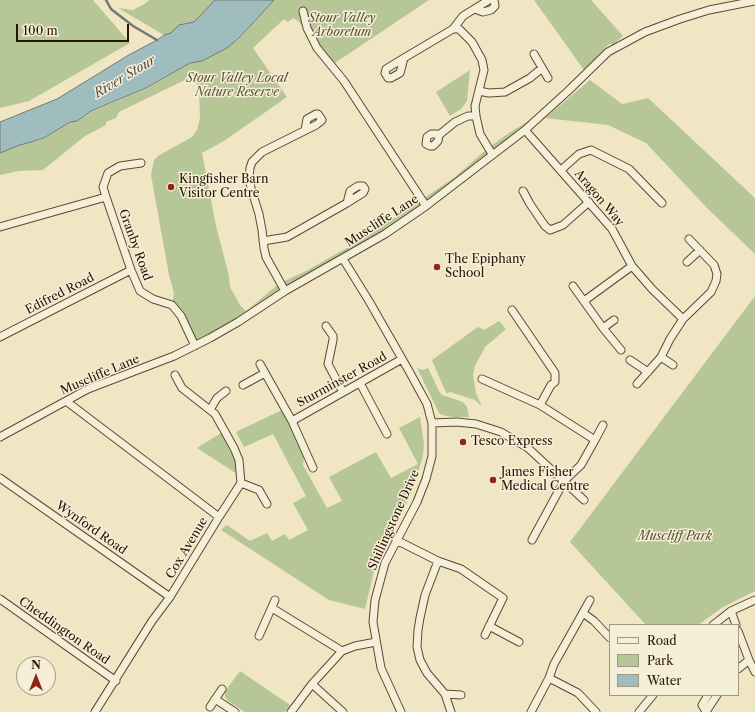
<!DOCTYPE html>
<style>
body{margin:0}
#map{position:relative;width:755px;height:712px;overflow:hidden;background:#f0e6c4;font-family:"Libre Caslon Text",serif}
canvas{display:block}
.legend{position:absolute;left:609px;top:624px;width:130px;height:72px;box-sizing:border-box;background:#f5efd9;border:1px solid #a49783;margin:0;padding:5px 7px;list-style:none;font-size:12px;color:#2b1302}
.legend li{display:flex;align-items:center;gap:8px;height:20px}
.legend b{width:20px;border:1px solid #a49783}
.north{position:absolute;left:16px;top:656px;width:40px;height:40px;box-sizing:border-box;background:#f5efd9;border:1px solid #a49783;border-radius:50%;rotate:0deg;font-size:11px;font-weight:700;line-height:16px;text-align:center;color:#2b1302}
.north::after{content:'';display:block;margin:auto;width:14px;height:18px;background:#8f2418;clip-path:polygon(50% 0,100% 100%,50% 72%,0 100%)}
.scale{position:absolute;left:16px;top:24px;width:113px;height:18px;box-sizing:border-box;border:2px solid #2b1302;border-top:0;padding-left:5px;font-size:12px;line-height:14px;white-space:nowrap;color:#2b1302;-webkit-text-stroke:3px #f5efd9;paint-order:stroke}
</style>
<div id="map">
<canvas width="755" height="712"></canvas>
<ul class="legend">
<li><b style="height:5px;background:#f5efd9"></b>Road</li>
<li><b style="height:11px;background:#b7c696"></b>Park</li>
<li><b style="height:11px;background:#9fbdbf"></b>Water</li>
</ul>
<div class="north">N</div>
<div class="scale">100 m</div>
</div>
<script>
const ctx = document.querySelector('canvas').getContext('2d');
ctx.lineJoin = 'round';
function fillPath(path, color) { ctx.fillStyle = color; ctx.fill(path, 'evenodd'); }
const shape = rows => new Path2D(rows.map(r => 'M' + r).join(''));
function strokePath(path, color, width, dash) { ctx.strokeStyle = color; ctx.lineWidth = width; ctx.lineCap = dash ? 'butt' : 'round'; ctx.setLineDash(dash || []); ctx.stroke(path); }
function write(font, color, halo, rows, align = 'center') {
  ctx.font = font + ' "Libre Caslon Text",serif'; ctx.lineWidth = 3; ctx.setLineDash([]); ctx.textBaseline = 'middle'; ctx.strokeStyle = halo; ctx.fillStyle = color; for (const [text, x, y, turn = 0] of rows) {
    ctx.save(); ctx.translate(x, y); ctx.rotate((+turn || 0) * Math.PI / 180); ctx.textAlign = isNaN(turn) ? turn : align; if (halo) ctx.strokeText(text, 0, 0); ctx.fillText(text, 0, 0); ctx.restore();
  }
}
const green = shape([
 [0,0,93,0,130,43,29,101,0,108],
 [149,0,215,0,194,22,179,25,171,33,164,35,118,8,133,10,146,3],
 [274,0,429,0,329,67,305,30,298,21,293,18,288,22,284,19,253,48,287,97,224,141,202,153,216,226,229,276,230,287,240,305,246,311,280,283,306,271,368,236,455,177,488,148,509,133,548,109,426,206,195,346,172,305,174,293,169,275,151,175,154,160,158,156,192,137,197,130,200,118,199,89,193,76,119,112,116,118,106,122,106,125,85,136,43,170,19,171,0,175,0,153,17,146,44,139,70,122,77,121,91,112,146,89,190,63,202,61,227,48,240,38],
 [534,0,591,0,623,36,614,44,609,44,584,70],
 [470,70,467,101,461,109,450,116,436,92],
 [590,80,622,104,648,98,755,198,755,254,708,209,646,143,608,125,545,118],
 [755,296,755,591,723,607,698,625,646,625,570,542],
 [499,321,506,329,485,347,475,366,473,375,476,393,482,407,475,400,450,392,448,393,446,393,432,360,478,327,484,330],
 [417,368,423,370,428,368,439,391,442,395,463,402,467,407,469,417,452,417,442,415,439,413],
 [284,409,305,450,303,465,327,508,342,501,329,477,376,452,391,478,418,464,399,428,420,417,424,444,423,456,412,492,375,567,365,609,329,600,221,530,227,525,250,541,267,533,272,541,285,534,289,540,308,530,293,503,306,496,273,434,244,447,236,432],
 [221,433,235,461,237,474,197,448],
 [240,671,290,705,285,712,245,712,228,701,225,697,225,691]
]);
const water = shape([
 [215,0,274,0,240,37,227,48,202,61,190,63,146,88,91,111,77,121,70,122,44,138,17,146,0,153,0,122,57,99,127,56,157,40,164,35,171,33,179,25,194,22,215,0]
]);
const stream = shape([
 [106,0,111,9,133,26,157,40]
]);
const minor = shape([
 [475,9,483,12,491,10,495,6,494,0],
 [303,11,307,28,317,48,344,81,426,206],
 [453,29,463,16,489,0],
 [534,54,548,78],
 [404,58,400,73,391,78,388,78,385,73,386,69,404,58,453,29,459,29,472,42,482,60,484,70,475,106,476,116,480,134,492,154],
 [479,91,489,93,505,92,530,78,542,68],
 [525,130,612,229,632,266,652,289,683,319],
 [439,135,438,141,433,146,430,146,426,144,427,137,431,134,437,134,439,135,455,122,468,116,476,116],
 [561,170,579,154,591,150,629,169,662,203],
 [523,191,530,204,545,226,550,230,563,225,589,202],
 [106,197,103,187,108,173,120,166,141,163],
 [0,227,106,197,131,270,140,291,153,299,172,305,181,316,195,346],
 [263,241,287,237,347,203,363,193,365,189,363,186,358,186,350,191,347,203],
 [343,259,369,301,409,371,427,404,432,423,432,456,426,479,417,502,385,563,375,600,373,622,381,668,401,712],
 [687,262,700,250],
 [573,286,603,328,621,350],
 [285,291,266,257,264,248,262,230,259,214,251,188,249,177,250,168,252,162,262,152,316,125,320,122,322,120,318,114,316,114,307,119,305,130],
 [584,301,632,266],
 [512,310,555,373,555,382,551,385,540,405],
 [326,326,333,336,333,340,328,364,343,392],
 [603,328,614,320],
 [0,337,131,270],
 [661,357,673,365],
 [630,360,648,372],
 [260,364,292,421,313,468],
 [175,375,182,388,215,414,234,448,239,460,241,483,219,517],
 [482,379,540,405,595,440,581,465,564,481,532,540],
 [360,383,387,434],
 [637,384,661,357,670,339,683,319,711,292,716,281,717,274,714,265,689,239],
 [243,385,265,373],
 [66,401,219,517,170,597,152,621,95,712],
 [210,410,217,398,226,391],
 [292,421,402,359],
 [432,423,457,422,476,424,501,432,528,448,584,500],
 [0,437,88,389,174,356,210,338,238,322,285,291,385,234,426,206,525,130,568,91,608,52,645,32,680,19,709,10,755,1],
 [595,440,603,425],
 [0,478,170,597],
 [241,483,259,490,267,504],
 [396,540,438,561,461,569,503,598,485,635],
 [438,561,425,595,420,618,418,630,417,647,420,660,427,673,445,694,451,712],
 [0,599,116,681],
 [272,608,342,651],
 [731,611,736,625],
 [583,613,594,621,610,638],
 [713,625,731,611,755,600],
 [489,626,519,642],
 [738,631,749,660,755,672],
 [259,636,275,600],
 [738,669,749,660],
 [549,678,578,693,596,712],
 [312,684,343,712],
 [445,694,461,695],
 [708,695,702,705,705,710,707,710,717,695],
 [215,699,235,712],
 [210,707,222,689],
 [291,712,312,684,342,651,355,646,376,642],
 [531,712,549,678,554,664,590,600],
 [639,712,653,695]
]);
const markers = [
 [171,187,4,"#8f2418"],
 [437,267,4,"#8f2418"],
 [463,442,4,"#8f2418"],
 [493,480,4,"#8f2418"]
];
const parkNames = [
 ["Stour Valley",342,19],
 ["Arboretum",342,33],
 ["Stour Valley Local",237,79],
 ["Nature Reserve",237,93],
 ["Muscliff Park",675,537]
];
const poiNames = [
 ["Kingfisher Barn",179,180],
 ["Visitor Centre",179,194],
 ["The Epiphany",445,260],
 ["School",445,274],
 ["Tesco Express",471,442],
 ["James Fisher",501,473],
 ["Medical Centre",501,487]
];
const streetNames = [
 ["Aragon Way",599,198,50],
 ["Muscliffe Lane",382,221,-33],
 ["Granby Road",135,245,70],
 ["Edifred Road",60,294,-27],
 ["Muscliffe Lane",100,375,-23],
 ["Sturminster Road",342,380,-29],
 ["Shillingstone Drive",394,520,-66],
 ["Wynford Road",91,528,35],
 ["Cox Avenue",187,548,-59],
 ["Cheddington Road",64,631,35]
];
const waterNames = [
 ["River Stour",125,77,-31]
];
fillPath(green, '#b7c696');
fillPath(water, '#9fbdbf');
strokePath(water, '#717973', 1);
strokePath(stream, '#717973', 2.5);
strokePath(minor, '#5c4832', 9);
strokePath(minor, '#f5efd9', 7);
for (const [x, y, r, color] of markers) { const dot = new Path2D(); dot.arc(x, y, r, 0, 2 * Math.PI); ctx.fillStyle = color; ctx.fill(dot); strokePath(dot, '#f5efd9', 1.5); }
write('italic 12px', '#5c5236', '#f5efd9', parkNames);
write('12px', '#2b1302', '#f5efd9', poiNames, 'left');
write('12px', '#2b1302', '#f5efd9', streetNames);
write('italic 13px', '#544e44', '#f5efd9', waterNames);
</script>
